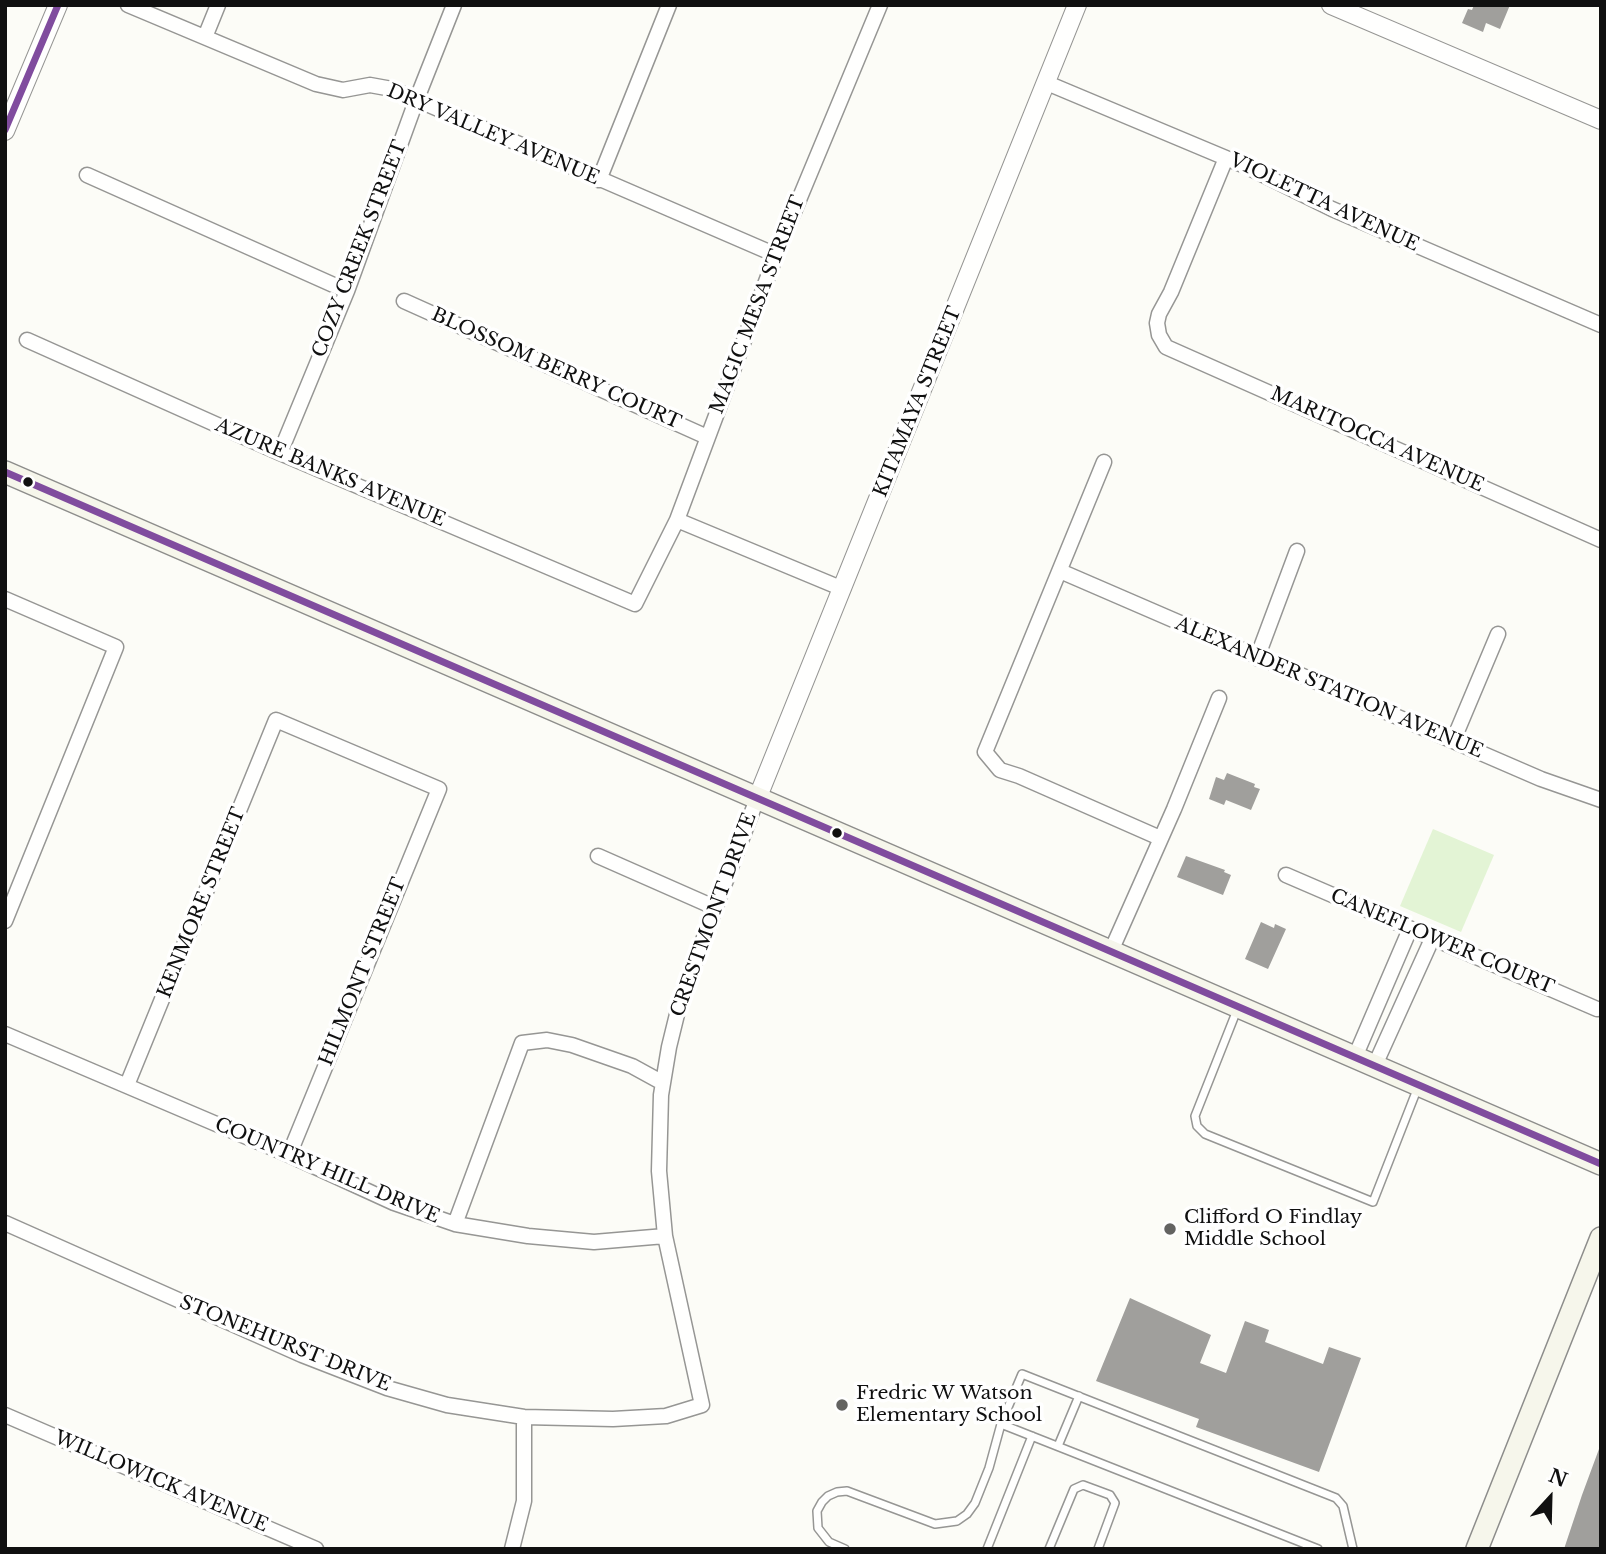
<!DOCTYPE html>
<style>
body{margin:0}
#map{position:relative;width:1606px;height:1554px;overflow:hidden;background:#fcfcf7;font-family:"Libre Baskerville",serif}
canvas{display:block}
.frame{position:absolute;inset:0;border:7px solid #101010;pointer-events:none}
.north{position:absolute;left:1515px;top:1463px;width:70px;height:70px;-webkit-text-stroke:5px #fff;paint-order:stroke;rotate:22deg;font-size:19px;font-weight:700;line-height:28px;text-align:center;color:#101010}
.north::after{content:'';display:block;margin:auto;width:24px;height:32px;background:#101010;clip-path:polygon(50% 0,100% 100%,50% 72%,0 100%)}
</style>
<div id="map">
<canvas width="1606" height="1554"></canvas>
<div class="frame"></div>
<div class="north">N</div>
</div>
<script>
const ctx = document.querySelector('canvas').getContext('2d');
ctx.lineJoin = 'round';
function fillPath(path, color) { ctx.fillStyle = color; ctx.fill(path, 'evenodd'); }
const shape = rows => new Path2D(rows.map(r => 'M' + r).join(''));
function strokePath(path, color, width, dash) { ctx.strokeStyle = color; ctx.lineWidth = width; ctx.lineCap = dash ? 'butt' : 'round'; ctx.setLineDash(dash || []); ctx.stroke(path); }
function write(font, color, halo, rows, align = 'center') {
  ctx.font = font + ' "Libre Baskerville",serif'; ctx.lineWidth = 7; ctx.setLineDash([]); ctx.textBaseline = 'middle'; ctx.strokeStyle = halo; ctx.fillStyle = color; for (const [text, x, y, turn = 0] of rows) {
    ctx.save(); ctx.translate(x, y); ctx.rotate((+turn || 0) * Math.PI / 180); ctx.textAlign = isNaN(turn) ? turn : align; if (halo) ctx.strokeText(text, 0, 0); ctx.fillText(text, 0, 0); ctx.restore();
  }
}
const green = shape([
 [1433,829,1494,855,1461,932,1400,906]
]);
const building = shape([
 [1474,5,1510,5,1500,29,1486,23,1483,32,1462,23,1468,9,1472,10],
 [1227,773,1255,784,1254,787,1260,789,1251,810,1226,800,1224,805,1209,799,1216,777,1224,780],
 [1186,856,1225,870,1224,872,1231,875,1223,895,1177,877],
 [1261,922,1274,928,1275,924,1286,929,1268,969,1245,959],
 [1130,1298,1211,1335,1200,1363,1226,1373,1245,1321,1269,1330,1265,1342,1323,1364,1329,1347,1361,1358,1319,1472,1196,1427,1199,1419,1096,1381],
 [1599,1449,1601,1549,1564,1549,1582,1495]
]);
const service = shape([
 [1237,1010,1195,1116,1197,1126,1205,1134,1373,1202,1418,1087],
 [1058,1446,1079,1396],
 [845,1549,829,1542,818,1528,817,1511,822,1502,828,1496,837,1492,847,1491,935,1524,957,1521,967,1514,975,1503,989,1468,1001,1424],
 [987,1549,1032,1436],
 [1049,1549,1074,1489,1083,1485,1110,1495,1115,1503,1098,1549],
 [1318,1549,1001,1424,1022,1374,1336,1498,1343,1506,1353,1549]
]);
const minor = shape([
 [128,5,316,84,343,90,370,85,392,89,776,255],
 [205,37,218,5],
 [1047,83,1245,166,1332,209,1601,325],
 [1226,158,1171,292,1159,314,1157,323,1159,335,1166,347,1601,540],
 [87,175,347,291],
 [599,180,669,5],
 [404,301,707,437],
 [27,340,280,453,635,604,677,520,776,255,880,5],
 [280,453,347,291,416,101,454,5],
 [1104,462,985,752,1000,770,1019,776,1160,838],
 [677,520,843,589],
 [1060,571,1541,779,1601,800],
 [5,599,116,647,5,921],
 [1257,658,1297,551],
 [1453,741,1498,634],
 [598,856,716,908],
 [1286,875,1597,1009],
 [1111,951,1174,809,1219,698],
 [5,1034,289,1155,394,1203,455,1224,528,1236,594,1242,665,1236],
 [1355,1057,1410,929],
 [1375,1065,1432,939],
 [127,1085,276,720,439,789,289,1155],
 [5,1223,302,1355,387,1388,447,1405,524,1417,613,1419,666,1416,702,1405,665,1236,659,1171,661,1095,669,1047,681,998,757,799],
 [455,1224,522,1043,547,1040,572,1045,632,1066,663,1083],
 [5,1415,316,1549],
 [512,1549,524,1501,524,1417]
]);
const tertiary = shape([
 [1331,5,1601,120],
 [5,131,58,5],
 [757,799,1077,5]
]);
const secondary = shape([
 [5,472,1601,1164],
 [1477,1549,1601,1238]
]);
const bus1 = shape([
 [5,130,58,5],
 [5,472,1601,1164]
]);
const markers = [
 [28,482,6,"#101010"],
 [837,833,6,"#101010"],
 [1170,1229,7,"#636361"],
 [842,1405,7,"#636361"]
];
const streetNames = [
 ["DRY VALLEY AVENUE",493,135,23],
 ["VIOLETTA AVENUE",1324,203,25],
 ["COZY CREEK STREET",360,249,-69],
 ["MAGIC MESA STREET",758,305,-69],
 ["BLOSSOM BERRY COURT",556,369,24],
 ["KITAMAYA STREET",918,402,-68],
 ["MARITOCCA AVENUE",1377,440,24],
 ["AZURE BANKS AVENUE",330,473,23],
 ["ALEXANDER STATION AVENUE",1329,688,23],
 ["KENMORE STREET",202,903,-68],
 ["CRESTMONT DRIVE",714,915,-70],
 ["CANEFLOWER COURT",1442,942,23],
 ["HILMONT STREET",363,972,-68],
 ["COUNTRY HILL DRIVE",327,1171,23],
 ["STONEHURST DRIVE",285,1344,22],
 ["WILLOWICK AVENUE",161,1482,23]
];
const poiNames = [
 ["Clifford O Findlay",1184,1218],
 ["Middle School",1184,1240],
 ["Fredric W Watson",856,1394],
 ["Elementary School",856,1416]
];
fillPath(green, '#e3f4d5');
fillPath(building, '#a09f9c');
strokePath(service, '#969694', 10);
strokePath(minor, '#969694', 17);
strokePath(tertiary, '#969694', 20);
strokePath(secondary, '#8d8d8b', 24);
strokePath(service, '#fffffe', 7);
strokePath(minor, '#fffffe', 14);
strokePath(tertiary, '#fffffe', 18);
strokePath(secondary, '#f6f6eb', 21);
strokePath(bus1, '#804c9e', 7);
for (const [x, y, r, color] of markers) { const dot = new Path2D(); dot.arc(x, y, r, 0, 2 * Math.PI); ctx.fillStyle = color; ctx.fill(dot); strokePath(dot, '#fff', 2.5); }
write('19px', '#101010', '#fff', streetNames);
write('19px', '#101010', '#fff', poiNames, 'left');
</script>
